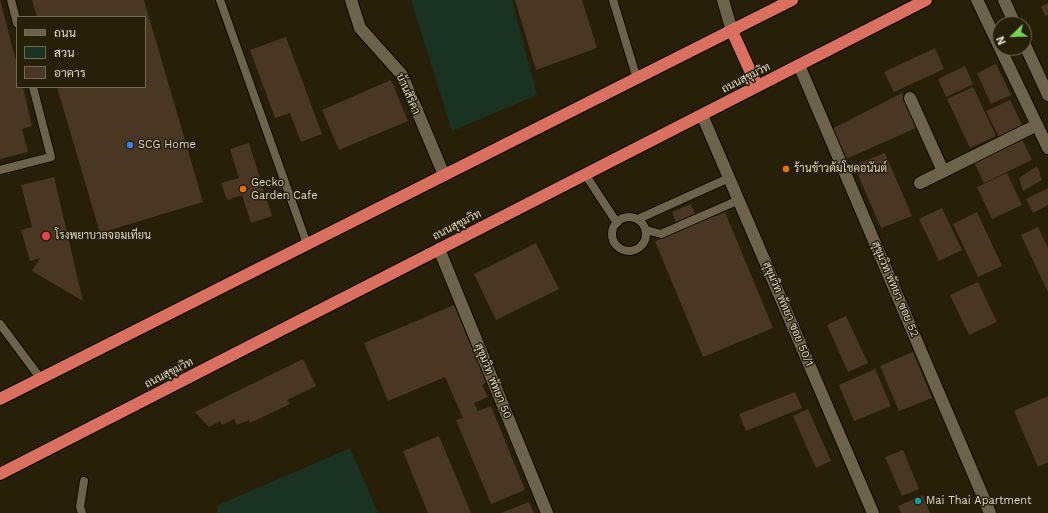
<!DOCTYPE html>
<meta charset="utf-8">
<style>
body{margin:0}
#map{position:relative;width:1048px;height:513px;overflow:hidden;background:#271f08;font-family:"Work Sans",Sarabun,sans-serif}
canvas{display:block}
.legend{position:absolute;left:16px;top:16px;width:130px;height:72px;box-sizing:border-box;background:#271f08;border:1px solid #706956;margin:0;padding:5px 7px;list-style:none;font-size:12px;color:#ddd8ca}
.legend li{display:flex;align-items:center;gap:8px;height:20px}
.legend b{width:20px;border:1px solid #706956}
.north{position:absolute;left:992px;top:16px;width:40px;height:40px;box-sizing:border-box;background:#271f08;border:1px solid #706956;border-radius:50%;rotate:247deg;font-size:11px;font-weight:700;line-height:16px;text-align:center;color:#ddd8ca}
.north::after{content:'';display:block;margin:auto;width:14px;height:18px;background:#76d25a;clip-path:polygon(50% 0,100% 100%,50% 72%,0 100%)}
</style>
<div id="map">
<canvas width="1048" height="513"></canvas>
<ul class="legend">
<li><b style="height:5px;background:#6c634a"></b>ถนน</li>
<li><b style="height:11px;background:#193222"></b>สวน</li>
<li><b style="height:11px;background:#493724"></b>อาคาร</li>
</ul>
<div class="north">N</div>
</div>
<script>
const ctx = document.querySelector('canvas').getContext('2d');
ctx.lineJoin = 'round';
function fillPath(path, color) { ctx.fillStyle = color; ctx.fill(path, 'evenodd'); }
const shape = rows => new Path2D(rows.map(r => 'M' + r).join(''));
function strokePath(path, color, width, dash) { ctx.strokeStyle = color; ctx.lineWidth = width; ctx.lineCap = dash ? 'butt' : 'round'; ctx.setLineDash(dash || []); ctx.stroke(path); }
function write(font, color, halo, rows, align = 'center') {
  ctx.font = font + ' "Work Sans",Sarabun,sans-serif'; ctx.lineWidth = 3; ctx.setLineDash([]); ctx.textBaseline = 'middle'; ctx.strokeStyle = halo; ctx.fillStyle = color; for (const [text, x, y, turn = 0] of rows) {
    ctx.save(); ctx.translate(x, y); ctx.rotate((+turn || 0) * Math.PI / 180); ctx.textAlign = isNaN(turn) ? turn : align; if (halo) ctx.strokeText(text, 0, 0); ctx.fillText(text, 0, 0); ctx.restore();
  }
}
const green = shape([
 [411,0,512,0,537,95,452,131],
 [350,448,378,513,218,513,216,506]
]);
const building = shape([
 [0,0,17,65,17,87,23,87,32,126,22,129,28,152,0,159],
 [32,0,144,0,203,202,100,233,57,87,145,87,145,17,37,17],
 [515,0,582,0,597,48,536,70],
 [1048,3,1048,15,1045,16,1041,7],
 [286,37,322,134,301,142,290,113,275,118,250,50],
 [935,48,944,69,894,92,884,72],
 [996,64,1011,95,991,104,977,73],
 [965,66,973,84,946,97,938,79],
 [391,80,408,121,339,150,322,110],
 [973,87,996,136,970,148,947,99],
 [902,93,918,127,846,159,832,129],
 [1010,100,1023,126,999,137,986,111],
 [1021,137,1032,160,984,183,973,160],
 [249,143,272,216,251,223,242,195,227,200,221,183,239,178,230,149],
 [885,153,912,216,881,228,854,165],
 [1037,166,1042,180,1023,191,1019,178],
 [1007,173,1022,205,992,219,977,187],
 [54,177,83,301,32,271,40,258,30,261,21,230,32,227,21,185],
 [1048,188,1048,205,1033,213,1026,199],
 [691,204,696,216,710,210,713,217,725,212,773,328,703,357,655,241,665,237,662,229,676,223,672,212],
 [942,208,962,250,939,261,919,219],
 [977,212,1002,266,978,277,953,224],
 [1038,227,1048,248,1048,292,1021,235],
 [536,243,559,289,496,320,474,274],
 [978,282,997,322,969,335,950,295],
 [454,305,487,382,482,385,488,397,474,403,478,411,491,406,525,490,491,504,456,420,463,418,445,377,388,401,364,343],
 [846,316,868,363,848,372,827,325],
 [913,352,932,398,899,411,880,366],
 [303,359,316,386,287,400,290,404,250,423,249,420,237,425,234,419,222,425,220,421,209,427,195,412],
 [875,369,891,406,854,421,839,385],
 [795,392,802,408,746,431,739,414],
 [1048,396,1048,462,1038,467,1014,411],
 [808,409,831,461,816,468,793,416],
 [439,436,471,513,428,513,403,451],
 [903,450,919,489,902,496,885,457],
 [923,495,930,513,901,513,898,506],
 [529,502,534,513,501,513]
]);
const lane = shape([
 [11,0,17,23],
 [220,0,307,244],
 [613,0,637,79],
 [0,170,51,157,33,87],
 [585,174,617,223],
 '612 234a17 17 0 1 1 34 0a17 17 0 1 1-34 0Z',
 [638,219,729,178],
 [646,230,661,234,739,200],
 [0,324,41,379],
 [82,513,80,507,84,481]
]);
const street = shape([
 [351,0,360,28,402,75,444,175],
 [799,65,990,513],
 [910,98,943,171],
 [702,115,873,513],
 [920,183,1037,125],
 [439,249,547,513]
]);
const secondary = shape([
 [723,0,732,31],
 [977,0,1048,148],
 [1004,0,1015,24],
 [1024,43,1048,95]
]);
const highway = shape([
 [732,31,757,86],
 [0,399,792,0],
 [0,474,926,0]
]);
const markers = [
 [130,145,4,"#3f7fe0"],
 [786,169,4,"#e8710a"],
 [243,189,4,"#e8710a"],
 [46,236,5,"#e0444e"],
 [918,501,4,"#0f9aa8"]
];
const streetNames = [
 ["ถนนสุขุมวิท",746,78,-27],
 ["บ้านสิริคา",408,94,66],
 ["ถนนสุขุมวิท",457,225,-27],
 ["สุขุมวิท พัทยา ซอย 52",895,289,67],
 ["สุขุมวิท พัทยา ซอย 50/1",788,314,67],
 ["ถนนสุขุมวิท",169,373,-27],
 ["สุขุมวิท พัทยา 50",493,381,68]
];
const poiNames = [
 ["SCG Home",138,145],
 ["ร้านข้าวต้มโชคอนันต์",794,169],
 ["Gecko",251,183],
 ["Garden Cafe",251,196],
 ["โรงพยาบาลจอมเทียน",55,236],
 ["Mai Thai Apartment",926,501]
];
fillPath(green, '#193222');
fillPath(building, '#493724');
strokePath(lane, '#100900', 10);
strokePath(street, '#100900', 14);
strokePath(secondary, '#100900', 14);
strokePath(highway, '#100900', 14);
strokePath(lane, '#6c634a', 8);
strokePath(street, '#6c634a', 12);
strokePath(secondary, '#6c634a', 12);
strokePath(highway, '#d97060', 12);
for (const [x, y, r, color] of markers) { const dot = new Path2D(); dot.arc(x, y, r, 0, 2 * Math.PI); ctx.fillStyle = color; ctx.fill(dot); strokePath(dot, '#271f08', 1.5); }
write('11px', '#ddd8ca', '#271f08', streetNames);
write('11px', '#ddd8ca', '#271f08', poiNames, 'left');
</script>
